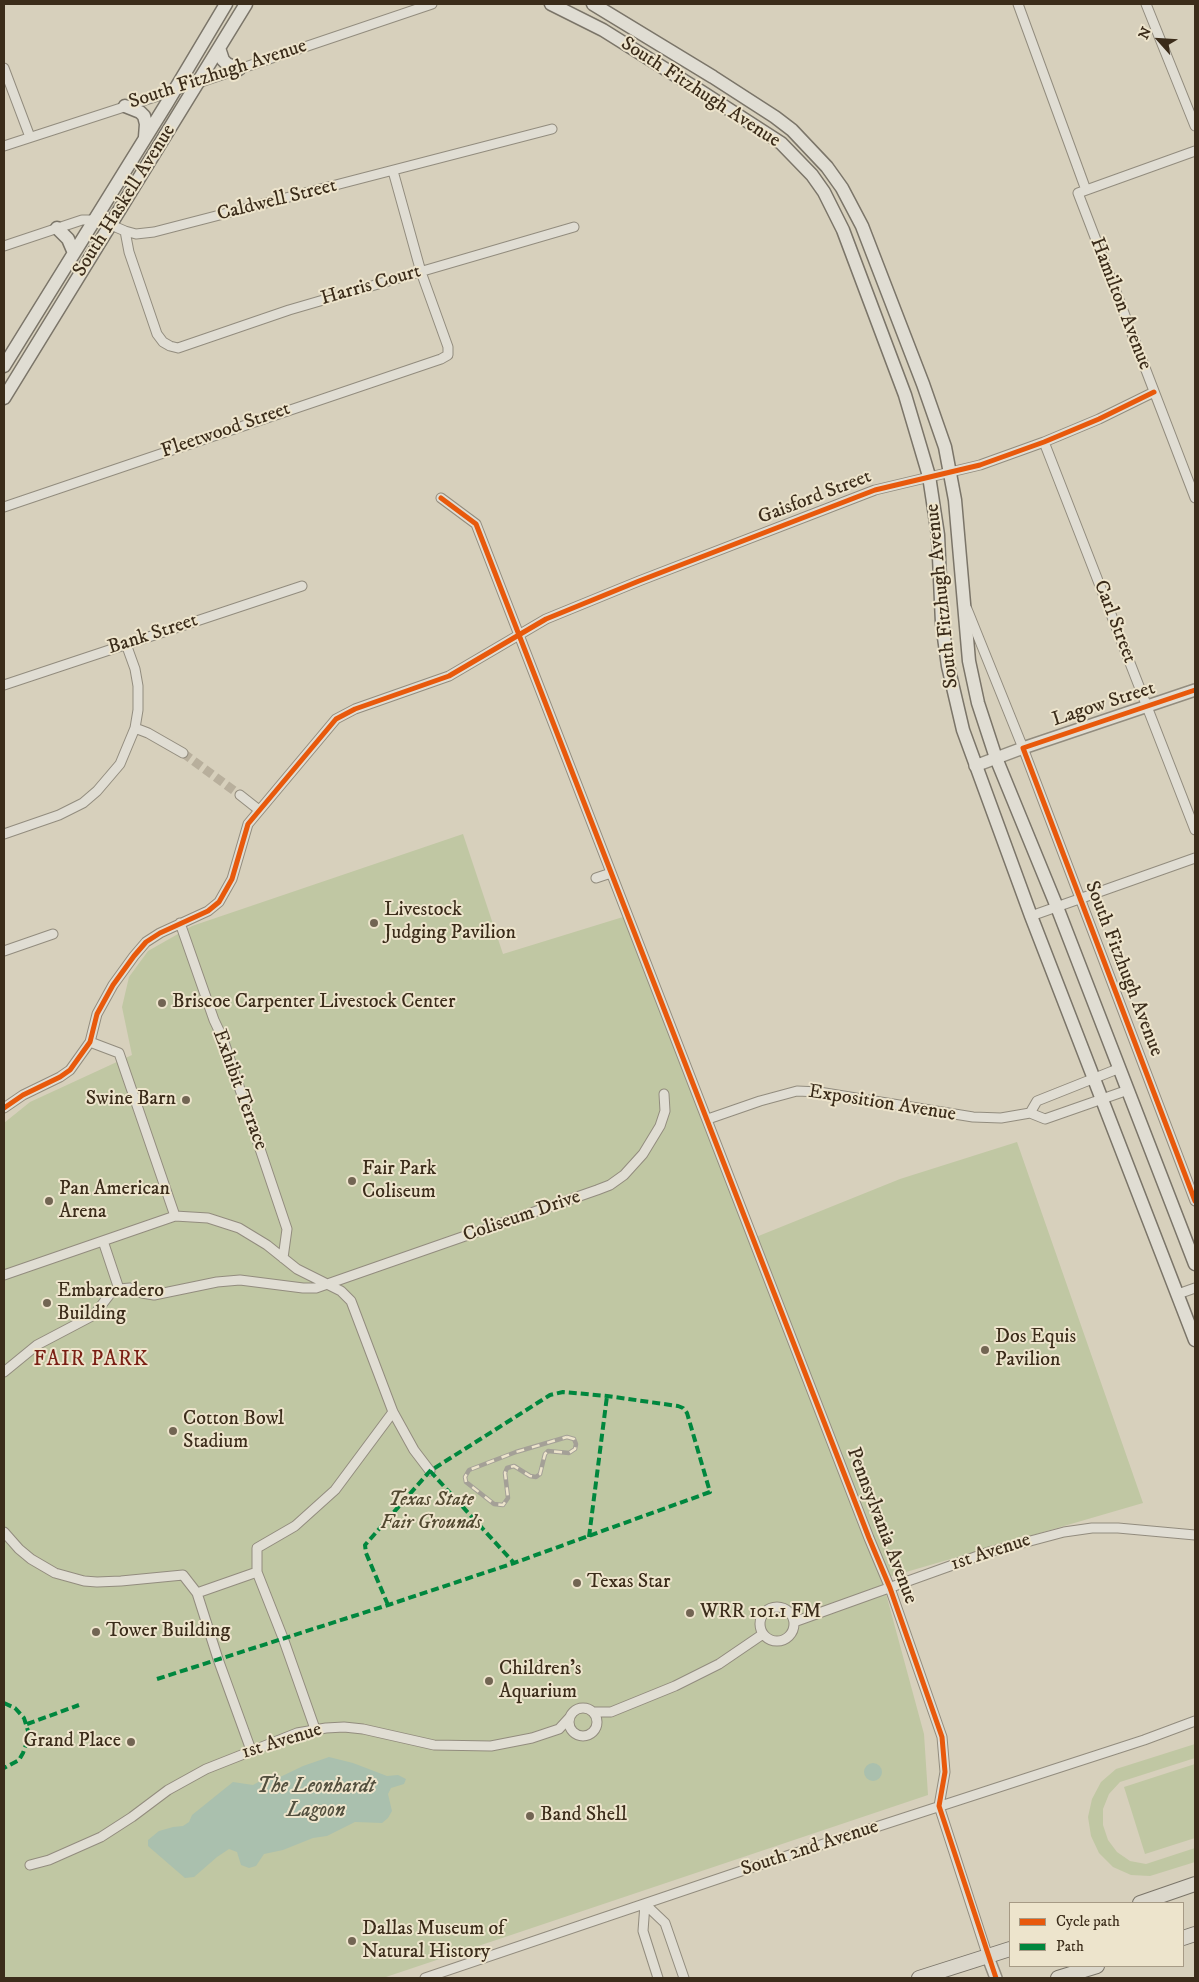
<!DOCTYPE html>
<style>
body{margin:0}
#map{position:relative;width:1199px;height:1982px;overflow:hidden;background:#d7d0bc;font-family:"IM FELL DW Pica",serif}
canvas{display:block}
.frame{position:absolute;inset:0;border:5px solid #3b2c1a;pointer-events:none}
.legend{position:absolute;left:1009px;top:1902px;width:175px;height:65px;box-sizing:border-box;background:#ede4cc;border:1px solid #a69a85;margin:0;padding:6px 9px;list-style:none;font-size:15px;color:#3b2c1a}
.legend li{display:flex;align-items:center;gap:10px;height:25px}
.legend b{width:25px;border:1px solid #a69a85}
.north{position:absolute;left:1134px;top:15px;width:50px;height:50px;-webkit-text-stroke:4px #ede4cc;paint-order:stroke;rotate:296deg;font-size:14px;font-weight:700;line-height:20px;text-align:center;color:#3b2c1a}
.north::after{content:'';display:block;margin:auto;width:18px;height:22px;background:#3b2c1a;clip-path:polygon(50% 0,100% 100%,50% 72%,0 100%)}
</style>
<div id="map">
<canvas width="1199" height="1982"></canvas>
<div class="frame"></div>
<ul class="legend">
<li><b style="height:6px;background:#e8590c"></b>Cycle path</li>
<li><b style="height:6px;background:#00873e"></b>Path</li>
</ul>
<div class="north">N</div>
</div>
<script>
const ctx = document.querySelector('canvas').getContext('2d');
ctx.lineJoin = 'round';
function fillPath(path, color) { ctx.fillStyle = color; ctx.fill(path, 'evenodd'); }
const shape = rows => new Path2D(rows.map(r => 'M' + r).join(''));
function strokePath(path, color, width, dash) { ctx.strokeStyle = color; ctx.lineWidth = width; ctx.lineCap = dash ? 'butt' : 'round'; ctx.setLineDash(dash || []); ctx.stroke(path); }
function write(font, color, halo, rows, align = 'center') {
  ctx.font = font + ' "IM FELL DW Pica",serif'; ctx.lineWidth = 4; ctx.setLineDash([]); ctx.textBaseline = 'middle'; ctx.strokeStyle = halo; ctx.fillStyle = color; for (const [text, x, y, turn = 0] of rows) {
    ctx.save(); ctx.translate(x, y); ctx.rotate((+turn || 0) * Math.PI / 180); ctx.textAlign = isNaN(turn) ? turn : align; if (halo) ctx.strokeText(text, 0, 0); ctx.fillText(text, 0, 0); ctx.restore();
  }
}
const green = shape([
 [463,834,503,954,623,917,756,1237,900,1179,1017,1142,1143,1503,882,1579,924,1734,928,1795,383,1978,4,1978,4,1123,30,1102,132,1055,122,1007,129,977,148,951,192,926],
 [1195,1744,1195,1758,1120,1782,1109,1794,1103,1809,1103,1825,1108,1840,1117,1852,1130,1861,1146,1864,1195,1848,1195,1862,1150,1876,1131,1875,1113,1867,1099,1853,1091,1836,1088,1817,1092,1799,1101,1782,1116,1769],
 [1195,1764,1195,1838,1145,1854,1124,1787]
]);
const water = shape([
 [329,1757,353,1763,387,1776,398,1775,406,1779,404,1784,391,1788,388,1794,392,1811,388,1818,382,1823,355,1822,327,1836,313,1838,283,1850,264,1854,256,1866,249,1868,241,1865,237,1852,229,1849,217,1857,194,1877,185,1878,148,1846,148,1840,159,1831,173,1827,183,1826,189,1822,192,1815,233,1782,253,1785,262,1780,278,1778,303,1766],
 '864 1772a9 9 0 1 1 18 0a9 9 0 1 1-18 0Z'
]);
const minorTunnel = shape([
 [183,753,240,795]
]);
const minor = shape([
 [1018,4,1086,190],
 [1146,4,1195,126],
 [4,68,30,137],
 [4,146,198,83,432,4],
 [1195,151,1078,193,1195,498],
 [125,231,129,252,157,334,163,342,170,346,178,348,289,310,574,227],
 [4,246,82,220,94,220,111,225,125,231,136,234,154,232,552,129],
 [1044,442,1195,830],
 [441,498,476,524,869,1538,890,1588,942,1737,945,1772,939,1806,988,1957],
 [4,507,441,359,448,355,448,347,421,272,393,171],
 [967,609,1023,748,1195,1201],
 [126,644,135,669,138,686,138,710,135,728,148,733,183,753],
 [4,685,302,586],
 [240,795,259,810],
 [4,834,59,815,83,803,97,791,120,764,135,728],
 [596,878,611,873],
 [1031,916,1195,858],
 [180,923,214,1020,223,1039,287,1229,283,1258],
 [4,951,53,934],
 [90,1042,119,1053,175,1216,208,1218,239,1228,267,1245,297,1269,341,1291,351,1301,393,1412,414,1450,430,1471],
 [4,1108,23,1095,60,1077,70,1070,90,1042,97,1014,113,985,134,956,146,942,160,933,208,911,219,902,232,879,248,824,336,719,355,709,449,676,546,619,639,581,875,490,980,465,1044,442,1099,419,1154,392],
 [1030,1113,1037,1101,1120,1068],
 [708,1119,760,1101,797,1091,819,1092,973,1117,1001,1118,1030,1113,1045,1119,1128,1090],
 [103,1241,119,1289],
 [4,1275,175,1216],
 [1178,1294,1195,1288],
 [4,1372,37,1345,94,1315,110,1294,119,1289,130,1288,142,1293,154,1295,217,1282,240,1280,303,1288,316,1288,597,1190,610,1185,624,1175,643,1154,660,1126,665,1111,664,1094],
 [4,1532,19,1549,31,1559,55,1573,84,1581,97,1582,121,1581,183,1575,197,1593,257,1572,257,1548,295,1526,335,1490,393,1412],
 [257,1572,283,1638,314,1726],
 [197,1593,218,1659,251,1750],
 '760 1624a17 17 0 1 1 34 0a17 17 0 1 1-34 0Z',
 [794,1622,989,1552,1064,1532,1092,1528,1118,1528,1195,1535],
 '569 1722a14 14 0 1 1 28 0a14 14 0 1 1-28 0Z',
 [593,1712,611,1712,675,1686,719,1664,763,1634],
 [30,1865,49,1860,101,1837,132,1817,168,1790,206,1769,297,1733,326,1728,344,1727,363,1729,434,1745,491,1746,532,1738,559,1729,570,1717],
 [645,1904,665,1923,684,1978],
 [645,1904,643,1931,658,1978],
 [425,1978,762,1864,1144,1740,1195,1721]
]);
const tertiary = shape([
 [975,766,1023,748,1195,690],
 [988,1957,996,1978]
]);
const secondary = shape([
 [551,4,603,30,702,92,781,143,812,175,824,192,843,230,905,395,929,476,938,535,942,623,948,666,963,730,1031,916,1195,1340],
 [593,4,713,77,775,117,792,130,827,167,842,188,862,226,923,384,945,447,955,500,969,661,978,703,996,758,1057,907,1195,1264],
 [219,48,223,60,227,64,239,69],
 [125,106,140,112,144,116,146,124,145,137],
 [57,228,68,239,74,253],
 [4,366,167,103,226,4],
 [4,398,246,4]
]);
const primary = shape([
 [1140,1903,1195,1884],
 [1183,1938,1195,1934],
 [919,1978,1010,1949],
 [1058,1978,1097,1966]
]);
const rail = shape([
 [567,1437,574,1439,576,1444,575,1449,569,1453,548,1451,545,1454,540,1474,536,1477,530,1476,514,1466,507,1468,505,1473,508,1498,503,1505,494,1504,466,1482,465,1477,469,1470,516,1452,567,1437]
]);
const quiet = shape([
 [430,1471,514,1563],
 [589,1537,607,1396],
 [157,1679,388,1605,514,1563,710,1492,687,1413,683,1408,678,1406,607,1396,563,1392,550,1395,430,1471,365,1545,366,1553,388,1605],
 [4,1703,15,1708,24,1718,28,1731,28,1739,23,1753,19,1760,4,1768],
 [27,1724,79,1705]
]);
const cycleway = shape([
 [441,498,476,524,869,1538,890,1588,942,1737,945,1772,939,1806,996,1978],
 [1195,690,1023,748,1195,1201],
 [4,1108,23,1095,60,1077,70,1070,90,1042,97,1014,113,985,134,956,146,942,160,933,208,911,219,902,232,879,248,824,336,719,355,709,449,676,546,619,639,581,875,490,980,465,1044,442,1099,419,1154,392]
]);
const markers = [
 [374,923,5,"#726553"],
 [162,1003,5,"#726553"],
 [186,1100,5,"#726553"],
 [352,1181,5,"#726553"],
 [49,1201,5,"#726553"],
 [47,1303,5,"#726553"],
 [985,1350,5,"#726553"],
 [173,1431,5,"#726553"],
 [577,1583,5,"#726553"],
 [690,1613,5,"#726553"],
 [96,1632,5,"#726553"],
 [489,1681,5,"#726553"],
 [131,1742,5,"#726553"],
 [530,1816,5,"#726553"],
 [352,1941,5,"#726553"]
];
const streetNames = [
 ["South Fitzhugh Avenue",218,75,-18],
 ["South Fitzhugh Avenue",700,93,33],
 ["South Haskell Avenue",125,201,-58],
 ["Caldwell Street",277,201,-14],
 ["Harris Court",371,286,-16],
 ["Hamilton Avenue",1120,304,69],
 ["Fleetwood Street",226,431,-19],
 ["Gaisford Street",815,498,-21],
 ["South Fitzhugh Avenue",943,596,-96],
 ["Carl Street",1114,622,69],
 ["Bank Street",153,635,-18],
 ["Lagow Street",1104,705,-18],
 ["South Fitzhugh Avenue",1123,969,69],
 ["Exhibit Terrace",239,1090,70],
 ["Exposition Avenue",882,1104,9],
 ["Coliseum Drive",522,1217,-19],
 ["Pennsylvania Avenue",881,1526,69],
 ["1st Avenue",991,1553,-18],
 ["1st Avenue",282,1742,-17],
 ["South 2nd Avenue",810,1849,-18]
];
const poiNames = [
 ["Livestock",384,911],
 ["Judging Pavilion",384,934],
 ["Briscoe Carpenter Livestock Center",172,1003],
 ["Swine Barn",176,1100,"right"],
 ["Fair Park",362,1170],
 ["Coliseum",362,1193],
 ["Pan American",59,1190],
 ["Arena",59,1213],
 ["Embarcadero",57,1292],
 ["Building",57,1315],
 ["Dos Equis",995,1338],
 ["Pavilion",995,1361],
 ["Cotton Bowl",183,1420],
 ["Stadium",183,1443],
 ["Texas Star",587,1583],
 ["WRR 101.1 FM",700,1613],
 ["Tower Building",106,1632],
 ["Children's",499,1670],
 ["Aquarium",499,1693],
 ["Grand Place",121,1742,"right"],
 ["Band Shell",540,1816],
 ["Dallas Museum of",362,1930],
 ["Natural History",362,1953]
];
const parkNames = [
 ["Texas State",431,1501],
 ["Fair Grounds",431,1524]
];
const neighbourhoodNames = [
 ["FAIR PARK",91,1361]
];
const waterNames = [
 ["The Leonhardt",316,1788],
 ["Lagoon",316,1812]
];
fillPath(green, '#c0c7a3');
fillPath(water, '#aac0ae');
strokePath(minorTunnel, '#b8af9c', 9, [9, 4.5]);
strokePath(minor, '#928c7e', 11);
strokePath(tertiary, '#928c7e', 14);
strokePath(secondary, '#7b7569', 15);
strokePath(primary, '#7b7569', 16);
strokePath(minor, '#e0ddd3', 9);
strokePath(tertiary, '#e0ddd3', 11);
strokePath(secondary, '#e0ddd3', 12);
strokePath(primary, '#dbd7cb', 14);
strokePath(rail, '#a4a097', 4.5);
strokePath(rail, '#ede4cc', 2.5, [8]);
strokePath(quiet, '#00873e', 4, [8, 4]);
strokePath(cycleway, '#e8590c', 5);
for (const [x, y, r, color] of markers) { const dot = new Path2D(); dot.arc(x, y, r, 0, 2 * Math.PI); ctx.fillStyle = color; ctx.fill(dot); strokePath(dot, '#ede4cc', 2); }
write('20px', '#3b2c1a', '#ede4cc', streetNames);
write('20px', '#3b2c1a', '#ede4cc', poiNames, 'left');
write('italic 20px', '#524931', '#ede4cc', parkNames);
ctx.letterSpacing = '1px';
write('21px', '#7a1f14', '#ede4cc', neighbourhoodNames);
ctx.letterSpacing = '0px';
write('italic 21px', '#524f3e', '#ede4cc', waterNames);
</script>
